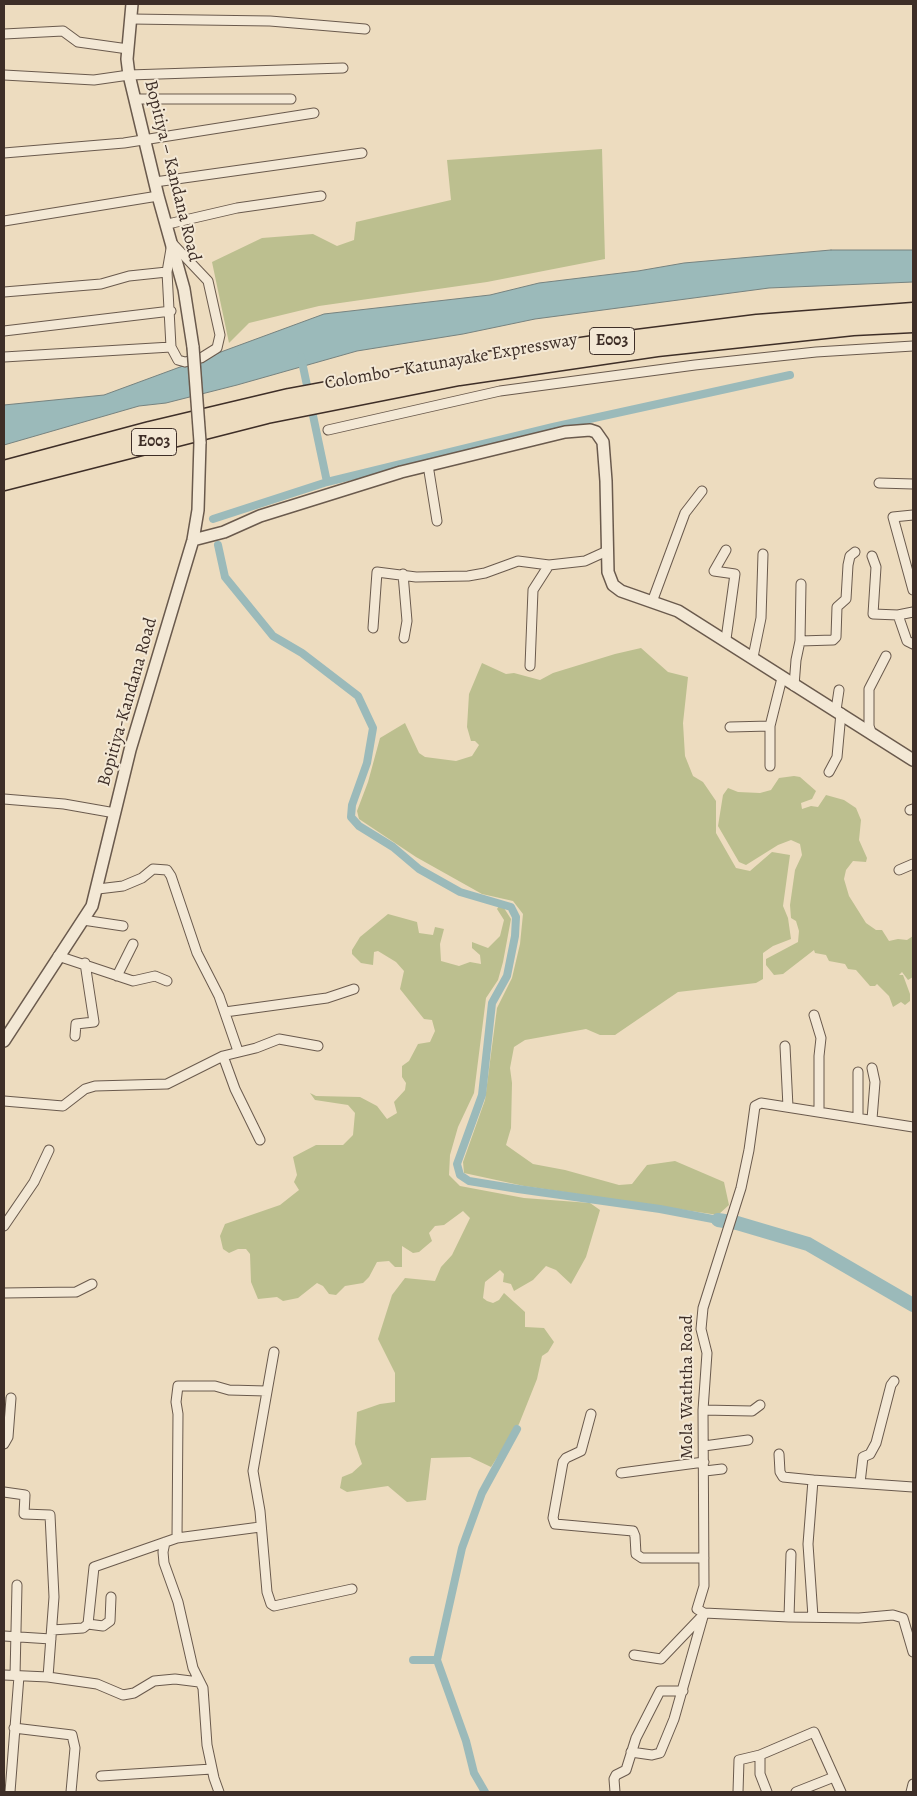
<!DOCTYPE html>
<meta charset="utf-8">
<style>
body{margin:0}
#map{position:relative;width:917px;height:1796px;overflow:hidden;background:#eddcbf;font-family:Alegreya,serif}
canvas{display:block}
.frame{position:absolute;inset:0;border:5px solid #3e2e27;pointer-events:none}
</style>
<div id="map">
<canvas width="917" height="1796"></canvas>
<div class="frame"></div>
</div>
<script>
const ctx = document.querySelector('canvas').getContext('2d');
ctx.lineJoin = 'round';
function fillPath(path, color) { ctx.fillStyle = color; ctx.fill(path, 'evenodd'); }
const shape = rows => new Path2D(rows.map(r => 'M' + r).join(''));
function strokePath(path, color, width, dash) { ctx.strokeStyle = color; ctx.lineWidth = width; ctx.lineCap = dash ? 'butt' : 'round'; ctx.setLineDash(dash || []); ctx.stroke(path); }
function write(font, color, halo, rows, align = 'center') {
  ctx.font = font + ' Alegreya,serif'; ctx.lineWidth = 4; ctx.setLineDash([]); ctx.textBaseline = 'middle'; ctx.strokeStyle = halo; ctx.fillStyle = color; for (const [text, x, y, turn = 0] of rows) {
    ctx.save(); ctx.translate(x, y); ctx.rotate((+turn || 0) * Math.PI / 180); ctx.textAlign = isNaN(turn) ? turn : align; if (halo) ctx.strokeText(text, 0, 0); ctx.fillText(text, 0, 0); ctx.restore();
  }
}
const green = shape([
 [602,149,605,259,487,282,319,306,249,323,229,343,212,262,262,238,313,234,337,246,354,240,356,222,451,200,447,160],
 [641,648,668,672,688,677,683,723,685,756,693,776,703,782,716,801,716,833,736,868,750,871,772,852,790,855,783,906,788,918,791,939,773,946,763,953,763,979,756,983,678,992,615,1035,600,1035,586,1029,525,1040,514,1047,510,1068,512,1083,511,1128,506,1145,533,1164,565,1170,619,1185,632,1184,647,1165,675,1161,724,1182,729,1205,718,1215,524,1186,464,1173,463,1162,485,1100,497,1008,512,978,520,944,523,914,513,901,482,894,416,857,359,819,357,811,368,782,380,738,405,723,419,753,425,757,456,761,472,756,479,745,475,741,471,741,467,727,469,694,482,663,506,674,514,673,540,680,553,673,615,654],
 [794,776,800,777,816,791,812,799,801,803,802,809,811,806,818,807,826,795,844,800,856,808,861,820,859,840,867,858,866,862,853,861,846,870,844,879,849,896,866,923,876,930,882,930,889,941,898,939,907,940,913,936,913,977,908,980,902,972,899,975,903,975,910,994,910,1001,905,1005,901,1002,893,1007,889,996,877,984,875,986,870,986,856,970,848,969,845,964,829,961,826,955,815,953,814,950,783,974,774,975,766,965,766,959,798,942,799,931,796,921,791,918,790,905,795,870,802,855,800,844,791,840,778,845,746,865,739,862,718,826,723,795,728,788,738,792,760,793,771,790,779,778],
 [499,906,504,908,511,919,503,962,498,980,486,998,474,1093,458,1127,450,1155,449,1175,460,1186,524,1198,590,1203,600,1210,586,1257,571,1284,556,1270,546,1266,533,1280,514,1291,511,1284,503,1282,504,1274,500,1270,485,1282,483,1298,487,1301,493,1303,499,1300,504,1293,525,1312,525,1327,544,1328,554,1342,548,1352,542,1356,537,1379,519,1424,491,1467,470,1457,431,1458,426,1500,407,1502,388,1486,347,1492,340,1488,342,1477,352,1473,362,1464,355,1444,357,1412,380,1404,395,1402,395,1373,378,1339,392,1295,405,1278,435,1281,441,1267,452,1255,470,1218,463,1211,444,1225,435,1226,429,1233,432,1241,419,1252,413,1253,402,1246,402,1267,395,1267,389,1261,377,1262,369,1277,363,1283,345,1286,336,1295,329,1294,323,1286,317,1283,298,1298,283,1301,277,1297,258,1299,251,1282,250,1254,246,1249,238,1249,229,1253,223,1249,220,1236,225,1224,280,1205,299,1190,294,1182,297,1175,293,1157,316,1145,343,1145,353,1135,355,1113,348,1105,315,1100,310,1093,316,1096,360,1097,377,1106,387,1119,397,1113,394,1102,405,1090,406,1083,402,1077,402,1066,409,1061,418,1044,430,1042,435,1031,432,1020,424,1019,400,989,404,971,396,962,378,951,374,952,373,965,361,963,352,954,352,950,360,937,388,914,417,922,419,933,433,935,435,927,444,929,440,944,441,961,459,966,470,962,481,964,480,955,472,948,472,942,488,948,500,936,504,920,497,909]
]);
const water = shape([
 [831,250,913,250,913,282,769,288,535,319,463,334,357,351,237,385,166,403,139,406,4,445,4,405,104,395,324,314,490,295,539,283,638,271,684,263,831,250]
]);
const canal = shape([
 [301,357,309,395],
 [311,406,327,482],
 [213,519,327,482,553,427,790,375],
 [218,545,225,577,273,636,302,653,358,696,373,728,367,763,352,805,351,817,359,826,393,847,419,869,460,892,511,907,516,917,515,936,507,976,492,1003,482,1095,457,1164,460,1175,469,1181,518,1189,660,1209,718,1220],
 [413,1660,437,1660,466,1741,474,1773,485,1792],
 [437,1660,462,1548,482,1493,517,1429]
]);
const river = shape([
 [718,1220,737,1223,808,1244,913,1305]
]);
const minor = shape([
 [131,19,270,21,365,29],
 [4,34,63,31,78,42,128,49],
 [4,75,94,80,129,75,343,68],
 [137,99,291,99],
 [4,153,124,143,314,113],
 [155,182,362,153],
 [4,221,158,196],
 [168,224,237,208,321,196],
 [172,243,208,281,220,335,217,348,201,358,185,362,178,360,171,347,167,272,172,243],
 [4,292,101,284,129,276,167,272],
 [4,331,171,311],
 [4,357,171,347],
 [328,430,500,391,695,365,816,352,913,346],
 [428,465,437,521],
 [879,483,913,484],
 [913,515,893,517,913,590],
 [872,556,876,567,873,614,898,615],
 [403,574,407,621,404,638],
 [652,602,685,513,702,491],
 [913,612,898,615,907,641,913,644],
 [373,628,377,572,416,577,468,576,485,573,518,561,549,565,585,561,607,551],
 [726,639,735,574,714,571,726,550],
 [800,641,801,584],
 [753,657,761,618,763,554],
 [530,666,533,590,549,565],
 [794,686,796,660,800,641,833,640,836,637,837,607,846,599,848,565,850,556,855,552],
 [836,710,839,690],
 [730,727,770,726,782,678],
 [872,735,869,726,869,689,886,656],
 [770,766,770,726],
 [829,772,837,757,841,713],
 [4,799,64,804,115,813],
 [910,810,913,809],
 [899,870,913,864],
 [98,889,123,886,142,878,153,869,167,870,171,876,197,953,219,996,238,1051],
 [83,920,123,926],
 [58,956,133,981,155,976,167,981],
 [117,976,133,944],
 [225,1012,327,998,354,989],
 [814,1015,821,1038,819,1056,819,1111],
 [75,1036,76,1024,94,1022,85,963],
 [785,1046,788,1107],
 [223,1056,235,1089,260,1140],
 [872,1068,875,1082,872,1119],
 [4,1101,63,1106,85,1089,95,1086,167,1084,223,1056,256,1048,279,1039,318,1046],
 [858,1117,858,1072],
 [913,1127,761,1103,755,1106,749,1150,741,1188,703,1308,701,1329,707,1353,703,1410,704,1586,697,1609,704,1613,789,1617,859,1618,893,1615,903,1618,913,1652],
 [4,1226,34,1182,49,1150],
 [4,1293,76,1292,92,1284],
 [274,1352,253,1471,260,1511,267,1592,271,1604,274,1606,352,1589],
 [703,1410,752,1411,760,1405],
 [591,1414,581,1451,566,1458,563,1462,553,1518,555,1524,633,1531,635,1536,636,1554,642,1558,704,1558],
 [4,1444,8,1437,11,1398],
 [704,1446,748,1440],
 [779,1454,780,1472,783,1477,813,1480],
 [705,1471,722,1469],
 [621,1473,704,1462],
 [860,1483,863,1457,870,1454,876,1443,891,1385,894,1381],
 [4,1492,25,1495,24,1514,50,1515,54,1597,48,1677],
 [177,1538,178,1414,176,1402,178,1386,215,1386,229,1390,266,1391],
 [165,1542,163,1552,164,1563,178,1602,193,1668,203,1688,207,1745,214,1778,219,1792],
 [789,1617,791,1554],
 [813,1617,808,1544,813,1480,913,1487],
 [88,1624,103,1626,110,1621,111,1597],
 [52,1630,83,1628,88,1624,94,1567,177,1538,260,1527],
 [4,1636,51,1639],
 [634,1655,661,1659,704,1614],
 [4,1675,48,1677,97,1684,123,1695,134,1693,154,1681,175,1679,199,1682],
 [15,1676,17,1585],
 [14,1728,72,1735,75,1748,71,1792],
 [631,1752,652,1755,660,1753,674,1719,704,1613],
 [760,1755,760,1774,767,1792],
 [101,1776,212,1769],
 [10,1792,19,1676],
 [615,1792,614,1779,616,1775,626,1770,636,1738,660,1691,683,1691],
 [738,1792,739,1760,760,1755,814,1732,841,1792],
 [796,1792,834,1777],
 [911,1792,913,1784]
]);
const tertiary = shape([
 [132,4,127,59,129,75,158,196,184,289,193,347],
 [193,540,224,532,260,516,401,472,565,432,590,430,596,432,603,442,606,481,608,572,613,585,621,591,678,611,913,760],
 [4,1041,92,906,130,750,193,540,198,510,200,442]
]);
const motorway = shape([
 [4,469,150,430,289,397,489,360,621,340,757,323,913,311],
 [4,482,267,415,459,377,657,348,853,327,913,324]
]);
const tertiaryBridge = shape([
 [193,347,200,442]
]);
const shields = [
 [612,341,45],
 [154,442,45]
];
const shieldNames = [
 ["E003",612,341],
 ["E003",154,442]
];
const streetNames = [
 ["Bopitiya – Kandana Road",172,171,76],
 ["Colombo - Katunayake Expressway",451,362,-10],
 ["Bopitiya-Kandana Road",128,702,-74],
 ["Mola Waththa Road",688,1387,-90]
];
fillPath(green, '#bcbf8f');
fillPath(water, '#9bbaba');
strokePath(water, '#76827f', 1);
strokePath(canal, '#9bbaba', 8);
strokePath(river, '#9bbaba', 14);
strokePath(minor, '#6a5a4d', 11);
strokePath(tertiary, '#6a5a4d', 14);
strokePath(motorway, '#3e2e27', 19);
strokePath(minor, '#f3e8d5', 9);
strokePath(tertiary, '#f3e8d5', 11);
strokePath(motorway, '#eddcbf', 16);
strokePath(tertiaryBridge, '#6a5a4d', 14, []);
strokePath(tertiaryBridge, '#f3e8d5', 11);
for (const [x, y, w] of shields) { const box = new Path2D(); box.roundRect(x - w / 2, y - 13.5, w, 27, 4); ctx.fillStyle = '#f3e8d5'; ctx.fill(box); strokePath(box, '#3e2e27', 1); }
write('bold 16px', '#3e2e27', null, shieldNames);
write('18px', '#3e2e27', '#f3e8d5', streetNames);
</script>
